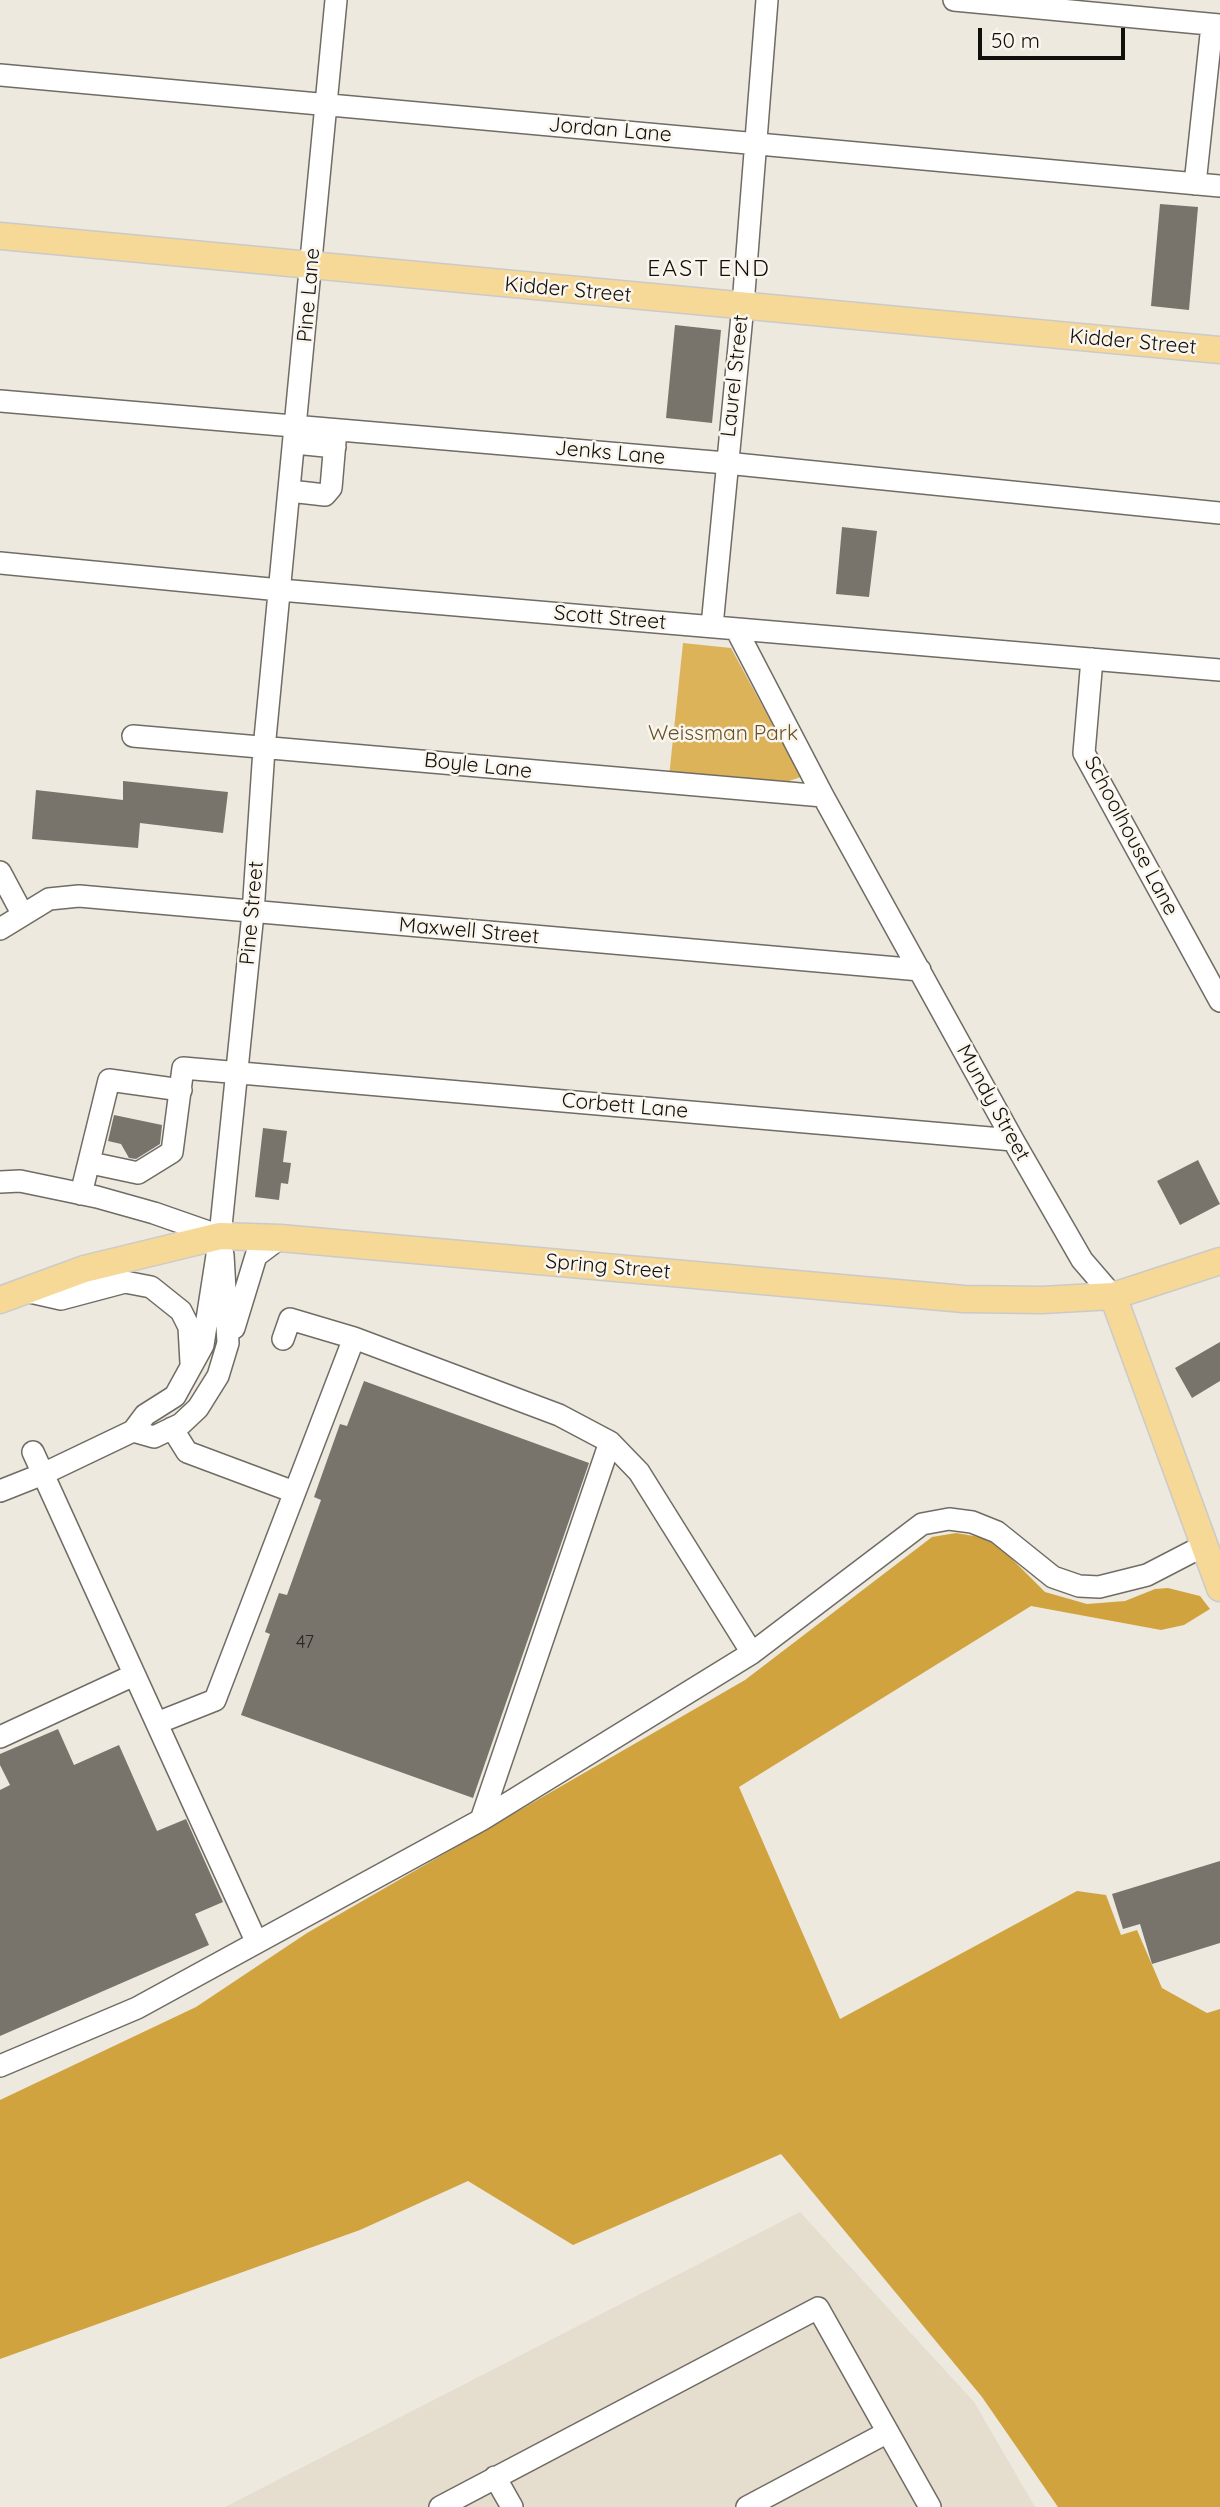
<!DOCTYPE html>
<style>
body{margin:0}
#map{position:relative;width:1220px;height:2507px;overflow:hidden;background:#ede9df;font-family:Quicksand,sans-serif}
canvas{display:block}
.scale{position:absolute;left:978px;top:28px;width:147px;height:32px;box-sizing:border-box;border:4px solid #110f0c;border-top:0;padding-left:9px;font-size:21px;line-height:24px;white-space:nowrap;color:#110f0c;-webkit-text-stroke:5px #fbf6ed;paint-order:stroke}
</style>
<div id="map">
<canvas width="1220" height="2507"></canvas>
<div class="scale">50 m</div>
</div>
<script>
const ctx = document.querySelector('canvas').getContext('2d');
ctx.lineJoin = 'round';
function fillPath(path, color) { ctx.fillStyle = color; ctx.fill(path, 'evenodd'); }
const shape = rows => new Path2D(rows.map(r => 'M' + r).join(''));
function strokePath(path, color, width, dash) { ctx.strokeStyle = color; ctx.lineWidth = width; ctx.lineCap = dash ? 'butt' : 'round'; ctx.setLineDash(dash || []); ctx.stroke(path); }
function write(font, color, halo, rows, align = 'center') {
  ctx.font = font + ' Quicksand,sans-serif'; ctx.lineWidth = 5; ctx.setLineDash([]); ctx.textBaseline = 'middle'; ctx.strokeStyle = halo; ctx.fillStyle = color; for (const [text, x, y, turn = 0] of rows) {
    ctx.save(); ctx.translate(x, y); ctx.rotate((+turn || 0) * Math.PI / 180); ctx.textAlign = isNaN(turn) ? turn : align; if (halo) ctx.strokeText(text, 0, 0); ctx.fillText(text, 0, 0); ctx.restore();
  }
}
const built = shape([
 [800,2212,974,2402,1035,2507,225,2507]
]);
const green = shape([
 [683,643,731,648,801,777,771,787,669,777]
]);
const forest = shape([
 [956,1533,980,1537,998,1545,1045,1592,1087,1604,1125,1601,1155,1589,1168,1588,1200,1596,1210,1609,1184,1625,1161,1630,1031,1606,739,1787,840,2019,1077,1891,1106,1895,1121,1935,1137,1930,1162,1988,1207,2013,1220,2009,1220,2507,1058,2507,982,2397,781,2154,573,2245,468,2181,360,2230,0,2359,0,2100,196,2007,307,1933,745,1680,932,1537]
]);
const building = shape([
 [1160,204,1198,207,1189,310,1151,306],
 [675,325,721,330,712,423,666,418],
 [842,527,877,531,869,597,836,594],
 [123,781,228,792,223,833,140,823,138,848,32,839,36,790,123,800],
 [114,1115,162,1125,160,1144,136,1159,129,1158,121,1144,108,1141],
 [263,1128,287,1131,283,1162,291,1163,288,1184,281,1183,279,1200,255,1197],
 [1198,1160,1220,1204,1180,1225,1157,1181],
 [1220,1342,1220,1381,1192,1398,1175,1368],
 [364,1381,589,1463,473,1798,241,1715,270,1634,265,1632,279,1593,287,1595,321,1500,314,1497,340,1424,347,1426],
 [58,1729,74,1765,119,1745,157,1831,186,1819,223,1902,195,1914,209,1945,0,2036,0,1790,10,1785,0,1765,0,1754],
 [1220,1861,1220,1943,1152,1964,1140,1924,1123,1929,1112,1894]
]);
const minor = shape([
 [954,0,1220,25],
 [0,75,1220,186],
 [1195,184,1212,25],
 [0,401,726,463,1220,513],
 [295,443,335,447],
 [290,491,325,495,331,488,336,430],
 [0,563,280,590,1220,670],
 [712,626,743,305,767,0],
 [736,629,823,796,1013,1140,1082,1260,1113,1296],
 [1092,659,1084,753,1220,1001],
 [133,736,823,796],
 [0,872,23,915],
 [0,929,49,899,79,896,920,970],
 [91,1163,138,1173,172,1152,183,1068,1013,1140],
 [0,1182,20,1181,97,1197,154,1213,220,1236],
 [81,1194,109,1080,181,1090],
 [21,1290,61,1299,125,1282,151,1287,181,1311,189,1327,191,1363],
 [234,1328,256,1256,280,1238],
 [283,1339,290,1319,354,1338,559,1415,610,1442,639,1472,752,1653],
 [172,1428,187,1452,294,1492],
 [133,1431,154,1437,181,1424,198,1408,218,1376,228,1343,223,1255],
 [33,1452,43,1474,133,1431,145,1415,175,1396,203,1345,220,1236,253,913,264,749,336,0],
 [0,1491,43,1474,256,1941],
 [157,1723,215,1700,354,1338],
 [0,1737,134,1675],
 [481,1820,610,1442],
 [0,2066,137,2008,481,1820,752,1653,922,1524,949,1519,972,1522,997,1532,1053,1577,1079,1586,1099,1587,1147,1575,1203,1546],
 [495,2477,512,2507],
 [440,2507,818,2308,930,2507],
 [747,2507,888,2432]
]);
const major = shape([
 [0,236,1220,350],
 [1113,1296,1220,1588],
 [0,1300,84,1269,220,1236,280,1238,964,1299,1042,1300,1113,1296,1220,1261]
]);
const numberNames = [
 ["47",305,1643]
];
const streetNames = [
 ["Jordan Lane",610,130,5],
 ["Kidder Street",568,290,5],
 ["Pine Lane",309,295,-85],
 ["Kidder Street",1133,342,5],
 ["Laurel Street",735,376,-84],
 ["Jenks Lane",610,453,5],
 ["Scott Street",610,618,5],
 ["Boyle Lane",478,766,6],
 ["Schoolhouse Lane",1131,836,62],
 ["Pine Street",252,913,-85],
 ["Maxwell Street",469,931,5],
 ["Mundy Street",993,1103,61],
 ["Corbett Lane",625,1106,5],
 ["Spring Street",608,1267,5]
];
const parkNames = [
 ["Weissman Park",723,734]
];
const neighbourhoodNames = [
 ["EAST END",709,269]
];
fillPath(built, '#e5ddcd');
fillPath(green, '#ddb35a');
fillPath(forest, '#d0a33f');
fillPath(building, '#78746c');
strokePath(minor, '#706c64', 24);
strokePath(major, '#cbcaca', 29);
strokePath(minor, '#fff', 21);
strokePath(major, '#f6d897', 26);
write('18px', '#2b2824', null, numberNames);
write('21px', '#110f0c', '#fbf6ed', streetNames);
write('21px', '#65522a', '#fbf6ed', parkNames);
ctx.letterSpacing = '2px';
write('23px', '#110f0c', '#fbf6ed', neighbourhoodNames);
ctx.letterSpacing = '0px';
</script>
